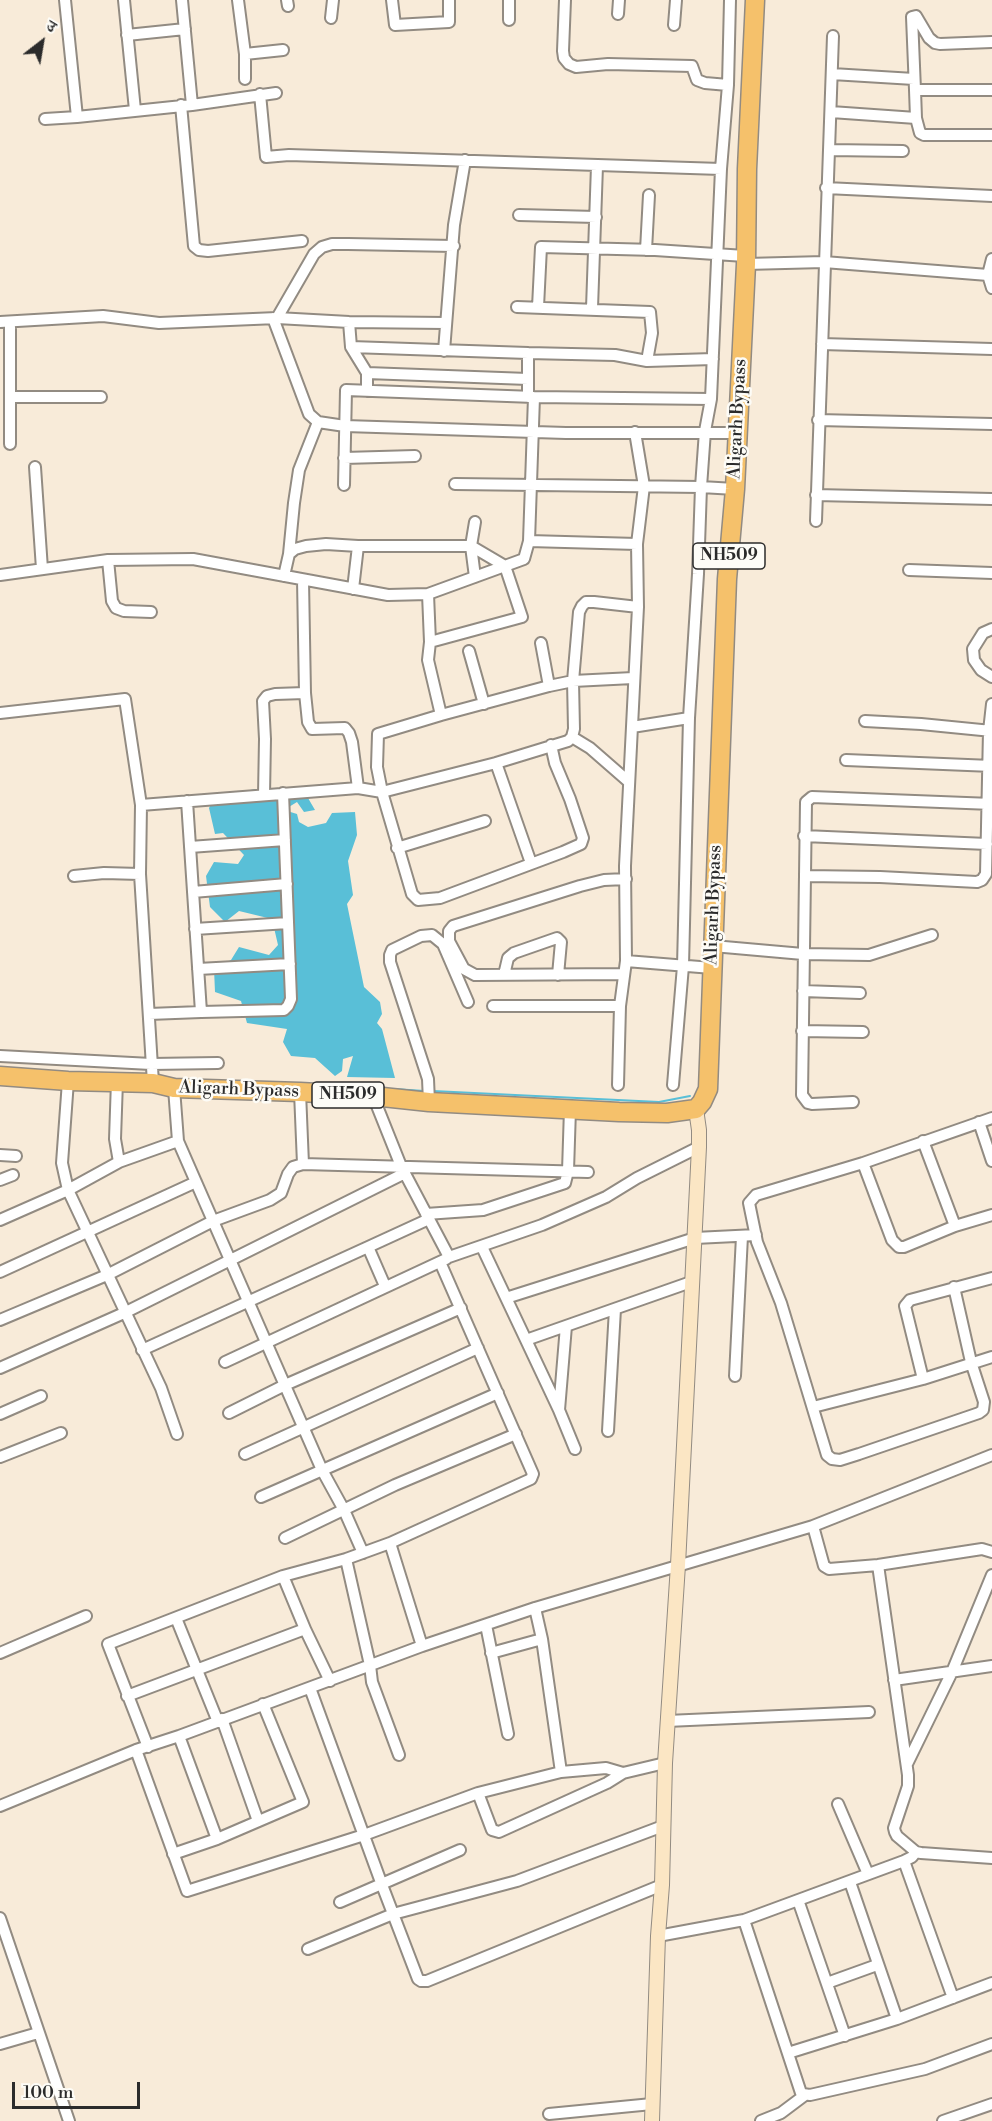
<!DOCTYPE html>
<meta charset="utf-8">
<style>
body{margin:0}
#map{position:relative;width:992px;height:2121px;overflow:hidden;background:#f8ebd9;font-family:"Libre Bodoni","Noto Serif Devanagari",serif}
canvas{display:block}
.north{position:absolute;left:12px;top:12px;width:60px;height:60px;-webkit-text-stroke:4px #fdfcf7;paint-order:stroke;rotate:31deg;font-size:16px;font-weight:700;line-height:24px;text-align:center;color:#2b2b2b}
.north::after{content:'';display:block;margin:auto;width:21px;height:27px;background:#2b2b2b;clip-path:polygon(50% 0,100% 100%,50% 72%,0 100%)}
.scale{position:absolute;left:12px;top:2082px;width:128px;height:27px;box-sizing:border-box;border:3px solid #2b2b2b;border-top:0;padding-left:8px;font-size:18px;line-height:21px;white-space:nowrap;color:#2b2b2b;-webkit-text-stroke:4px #fdfcf7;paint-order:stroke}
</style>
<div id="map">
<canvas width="992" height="2121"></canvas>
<div class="north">उ</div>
<div class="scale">100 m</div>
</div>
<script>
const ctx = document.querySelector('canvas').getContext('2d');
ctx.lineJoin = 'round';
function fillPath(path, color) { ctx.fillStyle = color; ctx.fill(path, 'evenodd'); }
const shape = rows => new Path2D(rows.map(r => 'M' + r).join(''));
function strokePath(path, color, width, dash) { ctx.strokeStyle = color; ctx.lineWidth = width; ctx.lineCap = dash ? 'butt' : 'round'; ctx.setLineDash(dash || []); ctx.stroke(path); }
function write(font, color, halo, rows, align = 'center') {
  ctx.font = font + ' "Libre Bodoni",serif'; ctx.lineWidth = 5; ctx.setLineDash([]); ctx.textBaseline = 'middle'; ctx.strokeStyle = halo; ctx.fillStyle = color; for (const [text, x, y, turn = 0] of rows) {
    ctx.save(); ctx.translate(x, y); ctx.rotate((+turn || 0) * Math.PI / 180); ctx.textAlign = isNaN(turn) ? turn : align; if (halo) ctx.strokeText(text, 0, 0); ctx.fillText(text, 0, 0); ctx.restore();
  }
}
const water = shape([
 [301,786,315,810,304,812,297,802,284,810,297,814,299,822,308,827,326,823,332,813,355,812,357,835,348,861,353,895,347,904,364,987,380,1002,382,1014,377,1023,382,1029,395,1078,347,1077,353,1056,343,1059,342,1071,335,1076,315,1058,291,1056,283,1042,287,1029,247,1023,241,1001,215,992,214,969,231,960,239,947,269,955,278,945,272,919,239,911,225,922,210,907,206,876,214,862,238,864,244,855,223,833,215,834,209,808,214,799,255,789,279,791]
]);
const stream = shape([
 [172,1079,199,1080],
 [394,1089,424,1091],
 [433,1091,659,1102,690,1096]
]);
const street = shape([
 [65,0,77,117,192,105,276,93],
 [124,0,135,110],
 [182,0,192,105],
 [238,0,245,54,245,79],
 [287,0,288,6],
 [392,0,395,25,449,22,449,0],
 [565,0,563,51,564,58,569,64,576,67,608,64,692,66,697,80,705,83,728,85],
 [618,14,619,0],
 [331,18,333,0],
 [509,20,509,0],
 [674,25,676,0],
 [127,35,185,29],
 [992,42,940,44,935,43,929,38,916,16,912,17,915,90,992,90],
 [245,54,283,50],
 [832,74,914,79],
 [915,90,916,118,920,133,924,135,992,135],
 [260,94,266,157,289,155,721,169],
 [181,105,194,246,199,250,208,251,302,241],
 [831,112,916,118],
 [45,119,77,117],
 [829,150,903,151],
 [826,188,992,196],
 [519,215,596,217],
 [646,250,649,195],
 [992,259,988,275,992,288],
 [746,264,824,262,988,275],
 [517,307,650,312,652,333,647,361],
 [538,307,541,247,655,250,745,256],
 [592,308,597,166],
 [273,318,309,414,318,422,345,426,566,433,737,433],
 [277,318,314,254,322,247,332,244,348,244,454,246],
 [0,322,103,316,159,323,277,318,349,322,446,323],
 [349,322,351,347,367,373,367,391],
 [822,344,992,349],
 [351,347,528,353],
 [444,351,454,225,465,160],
 [367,373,528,379],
 [10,397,101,397],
 [528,397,528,353,615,355,647,361,713,359],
 [818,420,992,424],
 [10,444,10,322],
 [344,458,415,456],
 [35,467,42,569],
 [455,484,701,487,735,489],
 [344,485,346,390,534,397,711,399],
 [816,495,992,499],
 [816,521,833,36],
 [475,522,471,546,475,577],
 [529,541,534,397],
 [289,554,294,503,299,470,318,422],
 [108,560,112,601,116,608,124,611,151,612],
 [909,570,992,573],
 [0,575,108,560,193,559,388,595,428,594],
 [284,576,289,554,295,549,306,546,326,544,358,546,471,546,505,566,522,617,430,642],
 [303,580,305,693,308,722,312,729,345,728,349,733,352,742,358,788],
 [353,589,358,546],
 [992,629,983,633,973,649,974,660,981,670,992,677],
 [541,643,549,686],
 [469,651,484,704],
 [0,713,125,699,141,805,140,874,153,1083],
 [441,715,428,660,430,642,428,594,524,559,529,541,637,544],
 [865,721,921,724,992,731],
 [632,727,689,718],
 [572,737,590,748,629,782],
 [551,745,555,763,570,799,583,838,581,844,563,852,440,898,418,900,412,894,382,792,377,767,378,734,441,715,549,686,573,681,633,678],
 [846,760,992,766],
 [496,763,531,863],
 [264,795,265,739,263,701,267,696,275,694,305,693],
 [187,801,201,1012,284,1010,288,1006,291,999,283,793],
 [141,805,358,788,382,792,496,763,568,741,572,737,574,729,573,681,579,612,582,606,586,602,594,602,638,607],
 [804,836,987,844],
 [190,847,285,840],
 [397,848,485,821],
 [74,876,104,873,140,874],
 [805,876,880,877,977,882,982,880,986,874,989,731,992,704],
 [193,892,287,884],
 [195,929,288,923],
 [713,946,803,954,869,955,932,935],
 [626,961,712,968],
 [198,969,290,964],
 [624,974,475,975,464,969,449,941,449,931,453,926,580,886,604,880,626,879],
 [504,975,508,958,514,953,557,938,561,942,558,975],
 [803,991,860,993],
 [493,1006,620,1006],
 [149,1014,201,1012],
 [802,1031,863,1032],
 [0,1056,151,1064,218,1063],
 [68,1081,62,1163,68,1190,161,1388,177,1434],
 [117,1081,115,1139,119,1162],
 [618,1085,620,1006,626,961,625,866,638,607,637,544,644,486,635,432],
 [673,1085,683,966,689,718,698,574,701,487,705,431,711,399,721,169,728,85,730,0],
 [174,1088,178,1141,322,1470,344,1510,363,1553],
 [300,1092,303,1164],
 [373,1096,401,1166,449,1257,542,1225,606,1197,637,1178,699,1147],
 [429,1102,428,1079,390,962,390,955,392,950,421,936,432,935,443,944,468,1002],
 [853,1102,812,1104,808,1103,802,1095,806,802,812,797,992,804],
 [979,1122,992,1161],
 [923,1141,955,1226],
 [0,1155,16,1156],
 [863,1163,892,1240,899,1247,904,1247,955,1226,992,1215],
 [0,1180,13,1175],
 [426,1214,483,1210,565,1183,568,1171,570,1109],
 [0,1220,68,1190,119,1162,178,1141],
 [482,1247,526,1340],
 [0,1272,196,1182],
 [385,1286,368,1247,429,1219],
 [954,1287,971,1362,984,1402,983,1410,979,1413,859,1454,840,1460,832,1459,827,1455,781,1303,757,1242,749,1203,756,1195,863,1163,992,1118],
 [506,1298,695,1238,756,1235],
 [0,1320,107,1275,213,1221,270,1200,281,1193,288,1174,293,1167,303,1164,588,1172],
 [142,1350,368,1247],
 [225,1362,446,1259],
 [0,1368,124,1313,405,1173],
 [735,1376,742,1236],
 [923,1379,905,1306,910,1300,992,1278],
 [813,1407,923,1379,992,1357],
 [559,1410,566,1326],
 [229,1413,285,1385,461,1308],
 [0,1414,41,1396],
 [608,1431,615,1309],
 [575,1449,559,1410,526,1340,691,1282],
 [245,1454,478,1348],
 [0,1457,61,1433],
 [261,1497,498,1393],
 [813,1526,992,1455],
 [285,1538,395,1485,516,1434],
 [346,1559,370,1665,372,1682,399,1755],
 [878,1565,908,1775,908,1786,894,1828,895,1832,897,1836,916,1852,921,1853,992,1858],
 [283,1576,305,1629],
 [535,1608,542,1639,561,1772],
 [176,1618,218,1722],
 [486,1625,508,1734],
 [422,1646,390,1543,531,1479,533,1474,440,1262],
 [0,1653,86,1616],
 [491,1653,542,1639],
 [894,1680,992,1666],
 [310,1688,382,1885,418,1979,421,1981,427,1981,662,1885],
 [127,1696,305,1629,330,1681],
 [222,1719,258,1821],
 [667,1721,869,1712],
 [179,1736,217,1839],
 [148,1747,108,1644,283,1576,346,1559,390,1543],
 [136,1750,187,1891,364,1835,478,1793,561,1772,606,1768,623,1773,665,1763],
 [907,1764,952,1672,992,1575],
 [478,1793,492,1830,499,1832,607,1783,623,1773],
 [838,1804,868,1874],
 [0,1806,136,1750,179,1736,422,1646,535,1608,813,1526,824,1566,829,1569,878,1565,982,1549,992,1552],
 [173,1854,217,1839,303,1802,263,1704],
 [904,1861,953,1998],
 [850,1882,897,2019],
 [798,1900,845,2036],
 [340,1902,460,1850],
 [0,1918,69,2121],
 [744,1920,801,2093,803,2094,810,2095,925,2069,992,2044],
 [658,1936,744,1920,904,1861,912,1857,916,1852],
 [308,1949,393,1914,517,1881,663,1826],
 [827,1983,877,1965],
 [0,2044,38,2033],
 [788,2053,897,2019,992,1983],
 [549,2114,652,2104],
 [761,2121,781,2113,805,2095],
 [943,2121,992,2104]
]);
const secondary = shape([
 [652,2121,658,1936,662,1885,665,1763,678,1565,699,1147,699,1130,696,1109]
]);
const highway = shape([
 [0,1076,68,1081,153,1083,174,1088,300,1092,373,1096,429,1102,619,1112,667,1113,696,1109,702,1102,708,1089,727,579,735,489,746,264,747,169,755,0]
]);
const shields = [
 [729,556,72],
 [348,1095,72]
];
const shieldNames = [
 ["NH509",729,556],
 ["NH509",348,1095]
];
const streetNames = [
 ["Aligarh Bypass",738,419,-87],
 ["Aligarh Bypass",714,905,-88],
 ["Aligarh Bypass",239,1090,2]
];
fillPath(water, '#59bfd7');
strokePath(stream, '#59bfd7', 2);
strokePath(street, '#928b82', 14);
strokePath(secondary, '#928b82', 16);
strokePath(highway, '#928b82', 21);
strokePath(street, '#fff', 10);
strokePath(secondary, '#fbe6c4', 14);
strokePath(highway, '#f5c16b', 18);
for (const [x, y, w] of shields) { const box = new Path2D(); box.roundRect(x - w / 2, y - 13, w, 26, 4.5); ctx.fillStyle = '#fdfcf7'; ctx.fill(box); strokePath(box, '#2b2b2b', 1.5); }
write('bold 16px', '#2b2b2b', null, shieldNames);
write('18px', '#2b2b2b', '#fdfcf7', streetNames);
</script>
